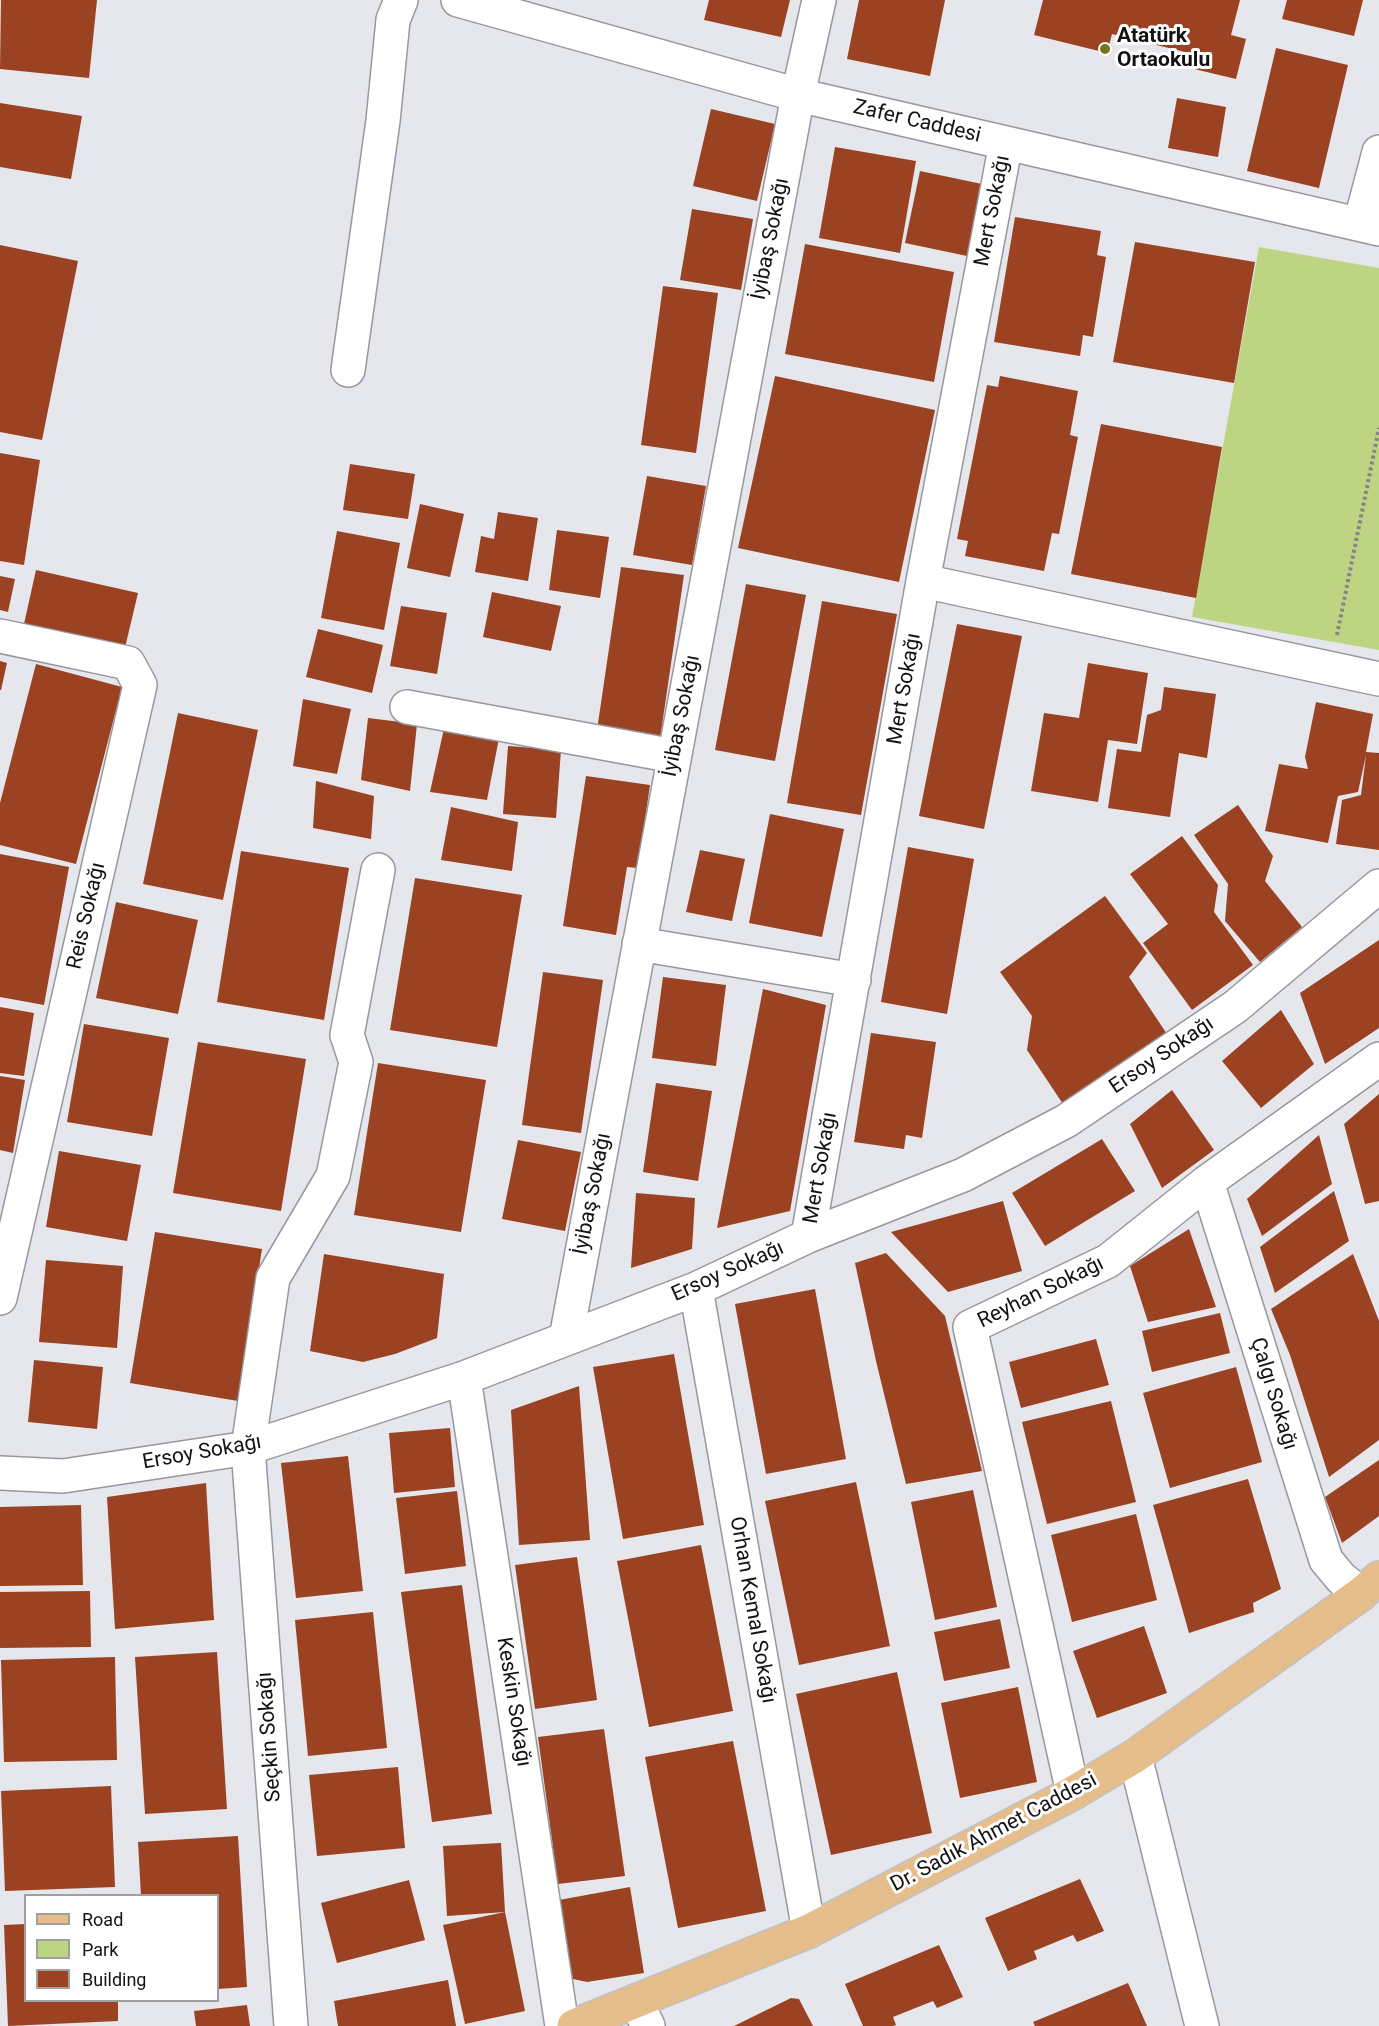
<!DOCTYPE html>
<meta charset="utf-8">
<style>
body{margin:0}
#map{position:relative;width:1379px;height:2026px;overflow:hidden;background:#e6e6ed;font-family:Roboto,sans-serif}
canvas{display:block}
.legend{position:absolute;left:24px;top:1894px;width:195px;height:108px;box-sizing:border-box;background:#fff;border:2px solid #a0a0a1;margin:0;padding:8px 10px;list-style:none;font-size:18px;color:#121214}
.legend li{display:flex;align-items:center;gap:12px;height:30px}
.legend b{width:30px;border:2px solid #a0a0a1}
</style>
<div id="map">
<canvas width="1379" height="2026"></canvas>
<ul class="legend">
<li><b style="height:8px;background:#e6be8c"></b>Road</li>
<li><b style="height:16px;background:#bdd583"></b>Park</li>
<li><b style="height:16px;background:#9a4222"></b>Building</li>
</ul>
</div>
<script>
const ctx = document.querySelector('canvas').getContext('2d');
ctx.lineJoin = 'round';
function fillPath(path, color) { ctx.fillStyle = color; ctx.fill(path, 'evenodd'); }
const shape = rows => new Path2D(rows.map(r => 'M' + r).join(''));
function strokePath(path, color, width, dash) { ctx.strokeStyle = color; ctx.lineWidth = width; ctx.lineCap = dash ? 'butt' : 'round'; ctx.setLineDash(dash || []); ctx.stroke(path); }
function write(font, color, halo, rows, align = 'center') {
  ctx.font = font + ' Roboto,sans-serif'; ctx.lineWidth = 6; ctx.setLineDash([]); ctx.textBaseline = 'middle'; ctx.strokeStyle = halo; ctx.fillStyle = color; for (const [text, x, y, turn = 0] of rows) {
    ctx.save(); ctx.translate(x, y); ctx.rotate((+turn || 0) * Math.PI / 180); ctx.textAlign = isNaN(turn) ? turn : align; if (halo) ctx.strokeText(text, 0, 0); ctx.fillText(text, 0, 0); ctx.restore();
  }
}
const green = shape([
 [1259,247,1379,268,1379,650,1192,617]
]);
const building = shape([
 [1,0,97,0,89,78,0,69],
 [709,0,790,0,781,37,704,20],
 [859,0,945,0,930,76,847,59],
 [1043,0,1240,0,1231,35,1246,39,1236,79,1190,68,1193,54,1112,34,1107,53,1034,35],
 [1287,0,1363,0,1354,36,1282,19],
 [1276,48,1348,65,1319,188,1247,171],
 [1177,98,1226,107,1218,157,1168,148],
 [0,103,82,116,71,179,0,167],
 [711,109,775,124,757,201,693,186],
 [835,147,916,161,900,253,819,238],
 [920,171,982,184,967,256,905,243],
 [692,209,753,219,741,290,680,280],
 [1015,217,1101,231,1097,255,1106,257,1093,337,1083,335,1080,356,994,342],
 [1135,242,1255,262,1234,383,1113,362],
 [805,244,954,272,934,382,785,354],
 [0,245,78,261,42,440,0,432],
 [663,286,718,293,696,453,641,445],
 [775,376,935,410,899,582,738,548],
 [1000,376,1078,391,1070,435,1078,437,1059,534,1052,533,1044,571,965,556,968,541,957,539,987,385,998,387],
 [1101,424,1222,447,1196,598,1071,574],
 [0,453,40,460,24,565,0,561],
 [350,464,415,474,408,519,343,510],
 [647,476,706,486,692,565,633,555],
 [420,504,464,514,450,577,407,568],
 [498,512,538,518,528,581,475,572,481,536,494,539],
 [557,530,609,537,600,598,549,590],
 [337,531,400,543,384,630,321,618],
 [621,567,684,575,660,739,597,730],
 [36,570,138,593,123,656,22,633],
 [0,576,15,579,8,612,0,610],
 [746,584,806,595,775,761,715,750],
 [492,592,561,606,551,651,483,637],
 [822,601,897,614,861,815,787,803],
 [401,606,447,613,437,674,390,666],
 [957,624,1022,636,984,829,919,816],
 [318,629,383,645,372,693,306,677],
 [0,661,7,663,1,690,0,690],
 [1088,663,1148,673,1137,744,1108,740,1098,802,1031,791,1044,713,1079,718],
 [36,664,122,687,76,864,0,845,0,803],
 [1164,687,1216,694,1207,758,1179,753,1170,817,1108,808,1117,749,1141,752,1147,715,1161,710],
 [303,699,351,709,337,774,293,766],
 [1316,702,1373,714,1366,752,1379,753,1379,850,1336,844,1342,800,1361,795,1366,755,1358,792,1338,796,1328,843,1265,831,1279,764,1308,769,1305,757],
 [178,713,258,730,223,900,143,884],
 [368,718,417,724,410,791,361,780],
 [445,724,500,733,487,800,430,792],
 [508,746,561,750,556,818,503,814],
 [586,776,650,785,638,868,627,867,616,935,563,926],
 [316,781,374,796,371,839,313,828],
 [1238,805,1273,856,1265,881,1302,927,1260,962,1225,921,1228,884,1194,835],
 [451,807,518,822,512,871,441,860],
 [770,814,844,829,822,937,749,923],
 [1182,836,1218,885,1214,912,1253,965,1192,1010,1143,943,1168,924,1130,874],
 [908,847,974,859,947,1014,881,1002],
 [700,850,745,859,732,921,686,912],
 [241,851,349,868,324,1020,217,1002],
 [0,854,69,867,44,1005,0,997],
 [415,878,522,895,497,1047,390,1030],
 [1105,896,1147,953,1129,977,1167,1034,1063,1104,1027,1050,1032,1016,1000,972],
 [116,902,198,920,178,1014,96,998],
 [1379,940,1379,1028,1325,1064,1300,993],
 [543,972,603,980,581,1133,522,1125],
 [663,977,726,985,716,1066,652,1058],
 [763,989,826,1005,790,1211,717,1228],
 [0,1007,34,1013,24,1076,0,1073],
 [1281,1010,1314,1064,1261,1108,1222,1061],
 [84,1024,169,1038,152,1136,67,1122],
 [871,1033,936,1042,922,1138,906,1135,904,1149,854,1142],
 [198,1042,306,1059,281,1211,173,1193],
 [378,1063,486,1080,461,1232,354,1215],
 [0,1076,25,1080,13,1153,0,1150],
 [656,1083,712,1091,698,1181,643,1172],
 [1172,1090,1214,1150,1162,1188,1130,1124],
 [1379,1094,1379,1201,1365,1204,1344,1124],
 [1319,1135,1332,1184,1262,1236,1247,1199],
 [1102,1139,1135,1191,1045,1246,1012,1193],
 [518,1140,581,1152,565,1231,502,1219],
 [59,1151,141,1165,127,1241,46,1227],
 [1334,1191,1349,1241,1275,1293,1260,1247],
 [636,1193,695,1198,692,1249,631,1268],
 [1003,1201,1022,1271,948,1292,891,1232],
 [1189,1229,1216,1307,1148,1322,1130,1266],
 [155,1232,262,1249,238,1401,130,1383],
 [886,1253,945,1316,982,1471,906,1484,876,1361,855,1263],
 [324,1254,444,1274,437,1338,395,1354,363,1362,310,1351],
 [1353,1254,1379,1321,1379,1440,1329,1477,1290,1355,1271,1309],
 [46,1260,123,1266,117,1348,39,1342],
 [815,1289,846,1459,766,1474,735,1304],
 [1220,1313,1230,1353,1152,1372,1142,1331],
 [1096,1339,1109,1385,1021,1408,1009,1362],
 [674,1354,704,1525,623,1539,593,1367],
 [34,1360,103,1367,97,1429,28,1422],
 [1236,1367,1262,1462,1170,1488,1143,1393],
 [579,1386,590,1540,519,1545,511,1410],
 [1111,1401,1136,1502,1047,1524,1022,1422],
 [450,1428,455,1487,394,1493,389,1433],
 [348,1456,363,1591,296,1598,281,1463],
 [1379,1460,1379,1516,1342,1543,1325,1497],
 [1248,1479,1281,1589,1253,1603,1254,1612,1189,1633,1153,1505],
 [856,1482,890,1646,799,1665,765,1501],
 [206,1483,214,1620,115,1629,107,1497],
 [973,1490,997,1607,935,1620,911,1502],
 [457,1491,466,1566,405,1574,396,1498],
 [81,1505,83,1585,0,1586,0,1507],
 [1136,1514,1157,1600,1072,1622,1051,1535],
 [701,1545,733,1711,649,1727,617,1561],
 [577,1557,597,1700,535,1709,515,1565],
 [462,1585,492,1814,432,1822,401,1592],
 [90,1591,91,1647,0,1648,0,1592],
 [373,1612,387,1748,308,1756,295,1620],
 [1000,1619,1010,1668,944,1681,934,1632],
 [1144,1626,1167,1693,1097,1718,1073,1651],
 [217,1652,227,1809,145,1814,135,1657],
 [115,1657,117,1760,4,1762,1,1660],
 [897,1672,932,1833,831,1855,796,1694],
 [1018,1687,1037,1782,960,1798,941,1703],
 [604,1729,625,1876,558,1884,538,1737],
 [733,1741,766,1911,678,1928,645,1757],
 [398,1767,405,1848,317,1856,309,1775],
 [111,1786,115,1887,5,1891,1,1791],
 [238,1836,247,1987,218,1989,218,1896,141,1896,138,1842],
 [501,1843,505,1912,525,2011,465,2024,443,1925,505,1912,447,1916,443,1846],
 [1080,1879,1104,1931,1077,1942,1073,1935,1034,1951,1037,1959,1008,1971,985,1918],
 [409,1880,425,1940,337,1963,321,1903],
 [630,1887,644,1973,587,1982,573,1979,559,1900],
 [26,1924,26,2000,118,2000,118,2021,8,2026,4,1925],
 [939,1945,963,1997,937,2008,933,2001,893,2017,896,2025,893,2026,863,2026,845,1984],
 [448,1980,456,2026,338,2026,334,2001],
 [1128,1983,1147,2026,1035,2026,1033,2022],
 [791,1998,799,1999,813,2026,734,2026],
 [247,2005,250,2026,196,2026,194,2011]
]);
const path = shape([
 [1337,635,1379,428]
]);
const minor = shape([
 [458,0,798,95,1379,229],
 [1360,224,1379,152],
 [348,370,383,121,393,20,401,0],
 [923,581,1379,679],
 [0,636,128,663,140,685,0,1298],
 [407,707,674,756],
 [639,944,854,980],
 [1207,1182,1326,1560,1341,1578,1361,1594],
 [808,1236,923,581,1006,143],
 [696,1289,809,1931],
 [566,1338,798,95,819,0],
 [464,1378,562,2026],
 [0,1473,63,1476,248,1448,464,1378,696,1289,808,1236,963,1175,1066,1121,1235,1007,1379,886],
 [1135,1756,1202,2026],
 [1073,1793,970,1327,1108,1261,1207,1182,1379,1059],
 [636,2001,648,2026],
 [291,2026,248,1448,273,1278,333,1176,356,1062,347,1035,378,870]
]);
const major = shape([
 [574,2026,809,1931,1073,1793,1135,1756,1361,1594,1379,1578]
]);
const markers = [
 [1105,49,6,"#75751a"]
];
const poiNames = [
 ["Atatürk",1117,37],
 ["Ortaokulu",1117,61]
];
const streetNames = [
 ["Zafer Caddesi",917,122,13],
 ["Mert Sokağı",993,211,-79],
 ["İyibaş Sokağı",771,239,-79],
 ["Mert Sokağı",905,689,-80],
 ["İyibaş Sokağı",682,716,-79],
 ["Reis Sokağı",87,916,-77],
 ["Ersoy Sokağı",1162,1056,-34],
 ["Mert Sokağı",821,1168,-80],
 ["İyibaş Sokağı",593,1194,-79],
 ["Ersoy Sokağı",728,1272,-24],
 ["Reyhan Sokağı",1041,1293,-26],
 ["Çalgı Sokağı",1273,1394,73],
 ["Ersoy Sokağı",202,1453,-10],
 ["Orhan Kemal Sokağı",752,1610,80],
 ["Keskin Sokağı",513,1702,81],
 ["Seçkin Sokağı",270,1737,-94],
 ["Dr. Sadık Ahmet Caddesi",994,1833,-28]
];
fillPath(green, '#bdd583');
fillPath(building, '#9a4222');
strokePath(minor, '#97979e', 36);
strokePath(major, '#c1c1c2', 36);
strokePath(path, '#838388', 4, [3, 3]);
strokePath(minor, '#fff', 33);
strokePath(major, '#e6be8c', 33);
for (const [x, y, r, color] of markers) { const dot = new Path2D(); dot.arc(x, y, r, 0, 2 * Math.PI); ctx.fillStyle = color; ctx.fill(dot); strokePath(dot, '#fff', 2); }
write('bold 21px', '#121214', '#fff', poiNames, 'left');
write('21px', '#121214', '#fff', streetNames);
</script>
